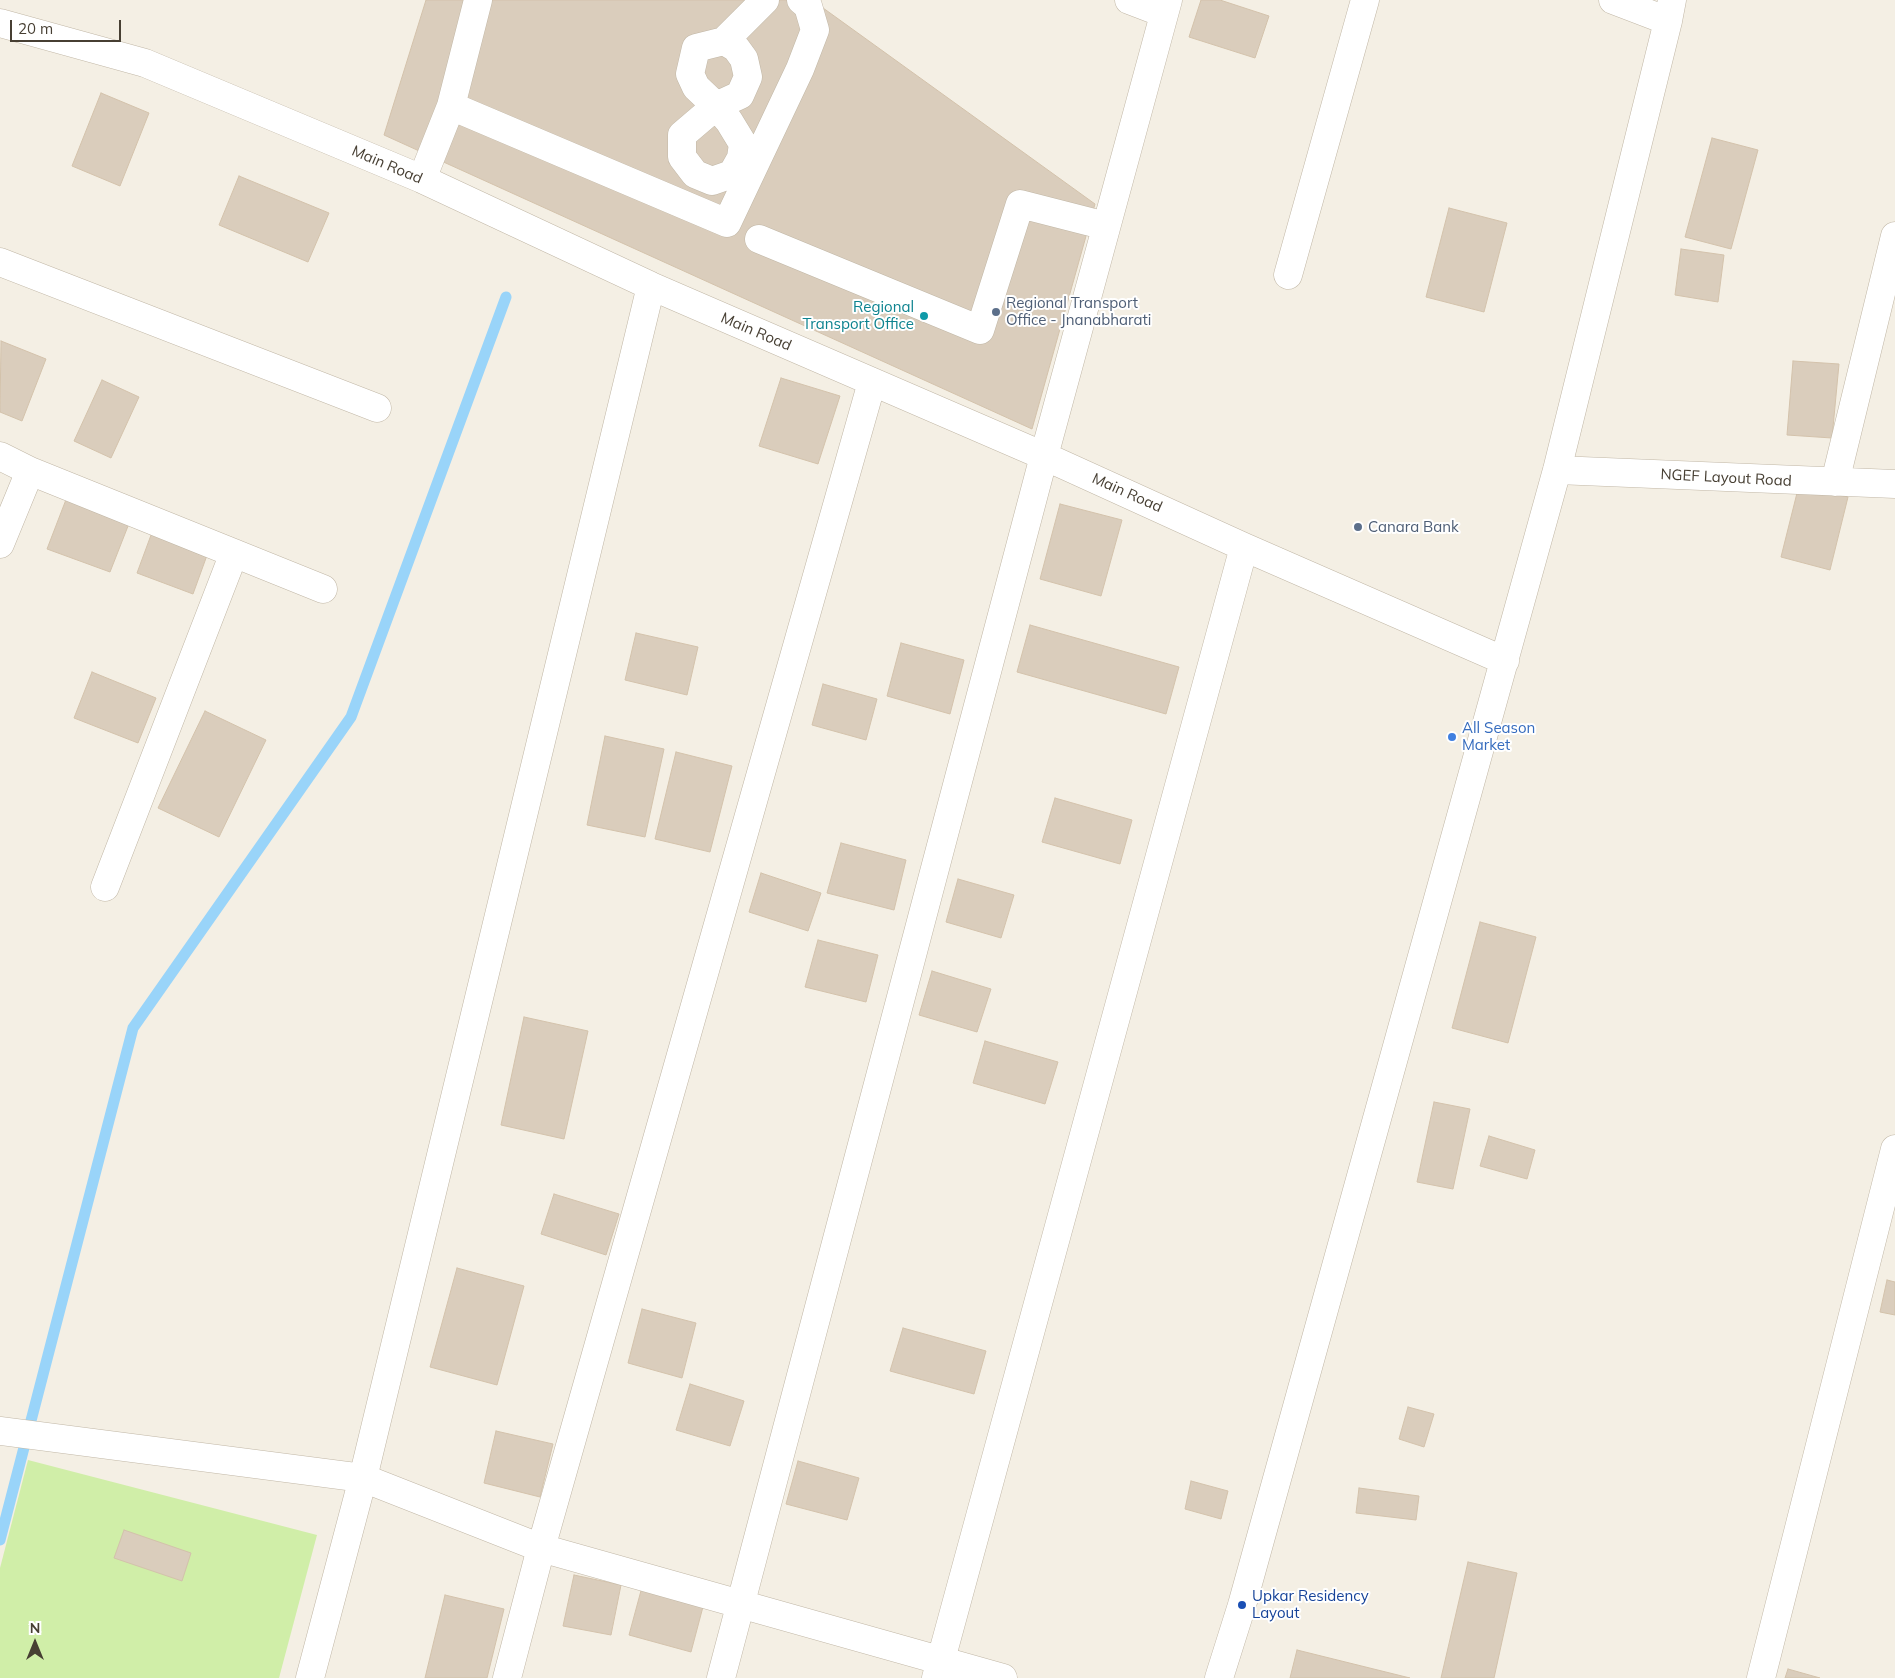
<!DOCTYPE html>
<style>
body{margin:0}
#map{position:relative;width:1895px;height:1678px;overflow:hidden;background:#f4efe4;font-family:Mulish,sans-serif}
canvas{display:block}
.north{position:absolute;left:10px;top:1618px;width:50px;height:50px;-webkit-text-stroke:4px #fff;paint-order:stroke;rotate:0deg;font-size:14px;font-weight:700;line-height:20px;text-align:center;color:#473f33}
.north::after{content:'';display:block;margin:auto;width:18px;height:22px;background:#473f33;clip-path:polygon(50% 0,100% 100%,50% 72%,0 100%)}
.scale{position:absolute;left:10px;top:20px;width:111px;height:22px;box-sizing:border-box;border:2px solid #473f33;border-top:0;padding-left:6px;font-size:15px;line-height:18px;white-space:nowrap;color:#473f33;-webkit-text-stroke:4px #fff;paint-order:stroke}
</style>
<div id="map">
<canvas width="1895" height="1678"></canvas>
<div class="north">N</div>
<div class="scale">20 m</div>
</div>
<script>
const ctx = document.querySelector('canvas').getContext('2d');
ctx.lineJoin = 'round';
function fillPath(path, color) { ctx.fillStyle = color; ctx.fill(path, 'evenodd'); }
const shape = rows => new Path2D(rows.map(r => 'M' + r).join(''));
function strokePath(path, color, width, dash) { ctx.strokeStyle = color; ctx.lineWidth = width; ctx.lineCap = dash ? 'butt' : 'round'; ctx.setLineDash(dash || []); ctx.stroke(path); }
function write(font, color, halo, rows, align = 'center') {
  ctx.font = font + ' Mulish,sans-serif'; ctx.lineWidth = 4; ctx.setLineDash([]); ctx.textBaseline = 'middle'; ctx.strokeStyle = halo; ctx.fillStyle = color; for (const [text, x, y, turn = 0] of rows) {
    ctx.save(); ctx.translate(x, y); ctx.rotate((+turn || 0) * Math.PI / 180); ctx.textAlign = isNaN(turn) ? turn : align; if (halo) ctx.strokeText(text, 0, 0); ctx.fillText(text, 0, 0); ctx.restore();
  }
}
const green = shape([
 [28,1460,317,1535,279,1678,0,1678,0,1568]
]);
const stream = shape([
 [0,1540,133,1028,351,717,506,297]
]);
const building = shape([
 [426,0,812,0,1095,204,1032,429,384,135,426,0],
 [1201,0,1220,0,1269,16,1255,58,1189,37,1201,0],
 [101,93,149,113,120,186,72,166,101,93],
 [1712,138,1758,150,1731,249,1685,237,1712,138],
 [239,176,329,213,308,262,219,225,239,176],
 [1449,208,1507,223,1484,312,1426,297,1449,208],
 [1681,249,1724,255,1718,302,1675,295,1681,249],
 [1,341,46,359,22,421,0,412,1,341],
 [1793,361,1839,364,1832,438,1787,435,1793,361],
 [781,378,840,396,818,464,759,446,781,378],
 [102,380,139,397,111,458,74,441,102,380],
 [1799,485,1848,497,1830,570,1781,557,1799,485],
 [67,497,130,521,110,572,47,549,67,497],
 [1060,504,1122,520,1101,596,1040,579,1060,504],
 [154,527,210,547,193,594,137,573,154,527],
 [1030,625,1179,667,1166,714,1017,672,1030,625],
 [636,633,698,647,687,695,625,680,636,633],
 [901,643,964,660,950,714,887,696,901,643],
 [92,672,156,698,138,743,74,718,92,672],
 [823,684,877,699,866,740,812,725,823,684],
 [205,711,266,740,219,837,158,808,205,711],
 [605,736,664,749,645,837,587,825,605,736],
 [676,752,732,766,710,852,655,839,676,752],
 [1055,798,1132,820,1120,864,1042,842,1055,798],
 [841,843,906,860,894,910,827,893,841,843],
 [761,873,821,893,808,931,749,912,761,873],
 [958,879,1014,895,1001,938,946,922,958,879],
 [1480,922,1536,937,1508,1043,1452,1028,1480,922],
 [818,940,878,955,866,1002,805,987,818,940],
 [932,971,991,989,977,1032,919,1015,932,971],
 [524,1017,588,1031,564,1139,501,1125,524,1017],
 [985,1041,1058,1062,1045,1104,973,1083,985,1041],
 [1434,1102,1470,1109,1453,1189,1417,1182,1434,1102],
 [1489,1136,1535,1150,1527,1179,1480,1166,1489,1136],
 [554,1194,619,1214,606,1255,541,1234,554,1194],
 [457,1268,524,1286,497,1385,430,1367,457,1268],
 [1887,1280,1895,1282,1895,1315,1880,1312,1887,1280],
 [642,1309,696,1323,682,1378,628,1363,642,1309],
 [903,1328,986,1351,974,1394,890,1371,903,1328],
 [690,1384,744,1401,730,1446,676,1430,690,1384],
 [1408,1407,1434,1414,1424,1447,1399,1439,1408,1407],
 [496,1431,553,1444,540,1497,484,1483,496,1431],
 [798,1461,859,1478,847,1520,786,1504,798,1461],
 [1191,1481,1228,1491,1221,1519,1185,1509,1191,1481],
 [1359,1488,1419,1496,1416,1520,1356,1513,1359,1488],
 [124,1530,191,1553,182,1581,114,1558,124,1530],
 [1468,1562,1517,1573,1494,1678,1441,1678,1468,1562],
 [574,1575,621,1585,611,1635,563,1626,574,1575],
 [642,1587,704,1603,691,1652,629,1635,642,1587],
 [445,1595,504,1609,487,1678,425,1678,445,1595],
 [1297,1650,1410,1678,1290,1678,1297,1650],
 [1788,1669,1820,1678,1785,1678,1788,1669]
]);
const minor = shape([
 [1129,0,1163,13],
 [1613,0,1668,21],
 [0,23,145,63,422,179,651,286,1044,456,1244,547,1505,661],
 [724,41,736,48,744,59,748,77,740,95,716,106,682,135,682,157,695,174,712,181,732,174,741,158,743,144,729,121,716,106,696,87,690,74,696,48,724,41,765,0],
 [451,106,478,0],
 [422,179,451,106,727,223,800,69,815,30,808,6,801,0],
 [759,239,980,330,1020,204,1106,226],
 [0,262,377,408],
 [1288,275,1365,0],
 [0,456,30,471,323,589],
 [1557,470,1895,484],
 [1835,482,1895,236],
 [0,544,30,471],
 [105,887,234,553],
 [0,1431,363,1478,541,1548,1003,1678],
 [310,1678,363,1478,651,286],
 [507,1678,541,1548,872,382],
 [721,1678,1044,456,1168,0],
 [936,1678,1244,547],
 [1219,1678,1242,1605,1557,470,1668,21,1672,0],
 [1761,1678,1895,1149]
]);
const markers = [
 [996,312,5,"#5c6f8a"],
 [924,316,5,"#0f9aa8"],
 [1358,527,5,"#5c6f8a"],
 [1452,737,5,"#3f7fe0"],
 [1242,1605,5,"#1a4fb4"]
];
const streetNames = [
 ["Main Road",387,165,23],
 ["Main Road",756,332,23],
 ["NGEF Layout Road",1726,478,3],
 ["Main Road",1127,493,24]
];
const serviceNames = [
 ["Regional Transport",1006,303],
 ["Office - Jnanabharati",1006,320],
 ["Canara Bank",1368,527]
];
const cultureNames = [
 ["Regional",914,307],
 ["Transport Office",914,324]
];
const shopNames = [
 ["All Season",1462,728],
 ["Market",1462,745]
];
const transitNames = [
 ["Upkar Residency",1252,1596],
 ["Layout",1252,1613]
];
fillPath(green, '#d0eea8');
strokePath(stream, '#99d4f9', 11);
fillPath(building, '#dacdbc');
strokePath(building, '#d3c2ab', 1);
strokePath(minor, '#c1b7a6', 29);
strokePath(minor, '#fff', 28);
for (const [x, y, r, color] of markers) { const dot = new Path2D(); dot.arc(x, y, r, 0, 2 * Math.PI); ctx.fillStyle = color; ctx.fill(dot); strokePath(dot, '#fff', 2); }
write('15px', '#473f33', '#fff', streetNames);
write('15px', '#4e5e75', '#fff', serviceNames, 'left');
write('15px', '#0d838f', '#fff', cultureNames, 'right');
write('15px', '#366cbe', '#fff', shopNames, 'left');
write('15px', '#164399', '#fff', transitNames, 'left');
</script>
